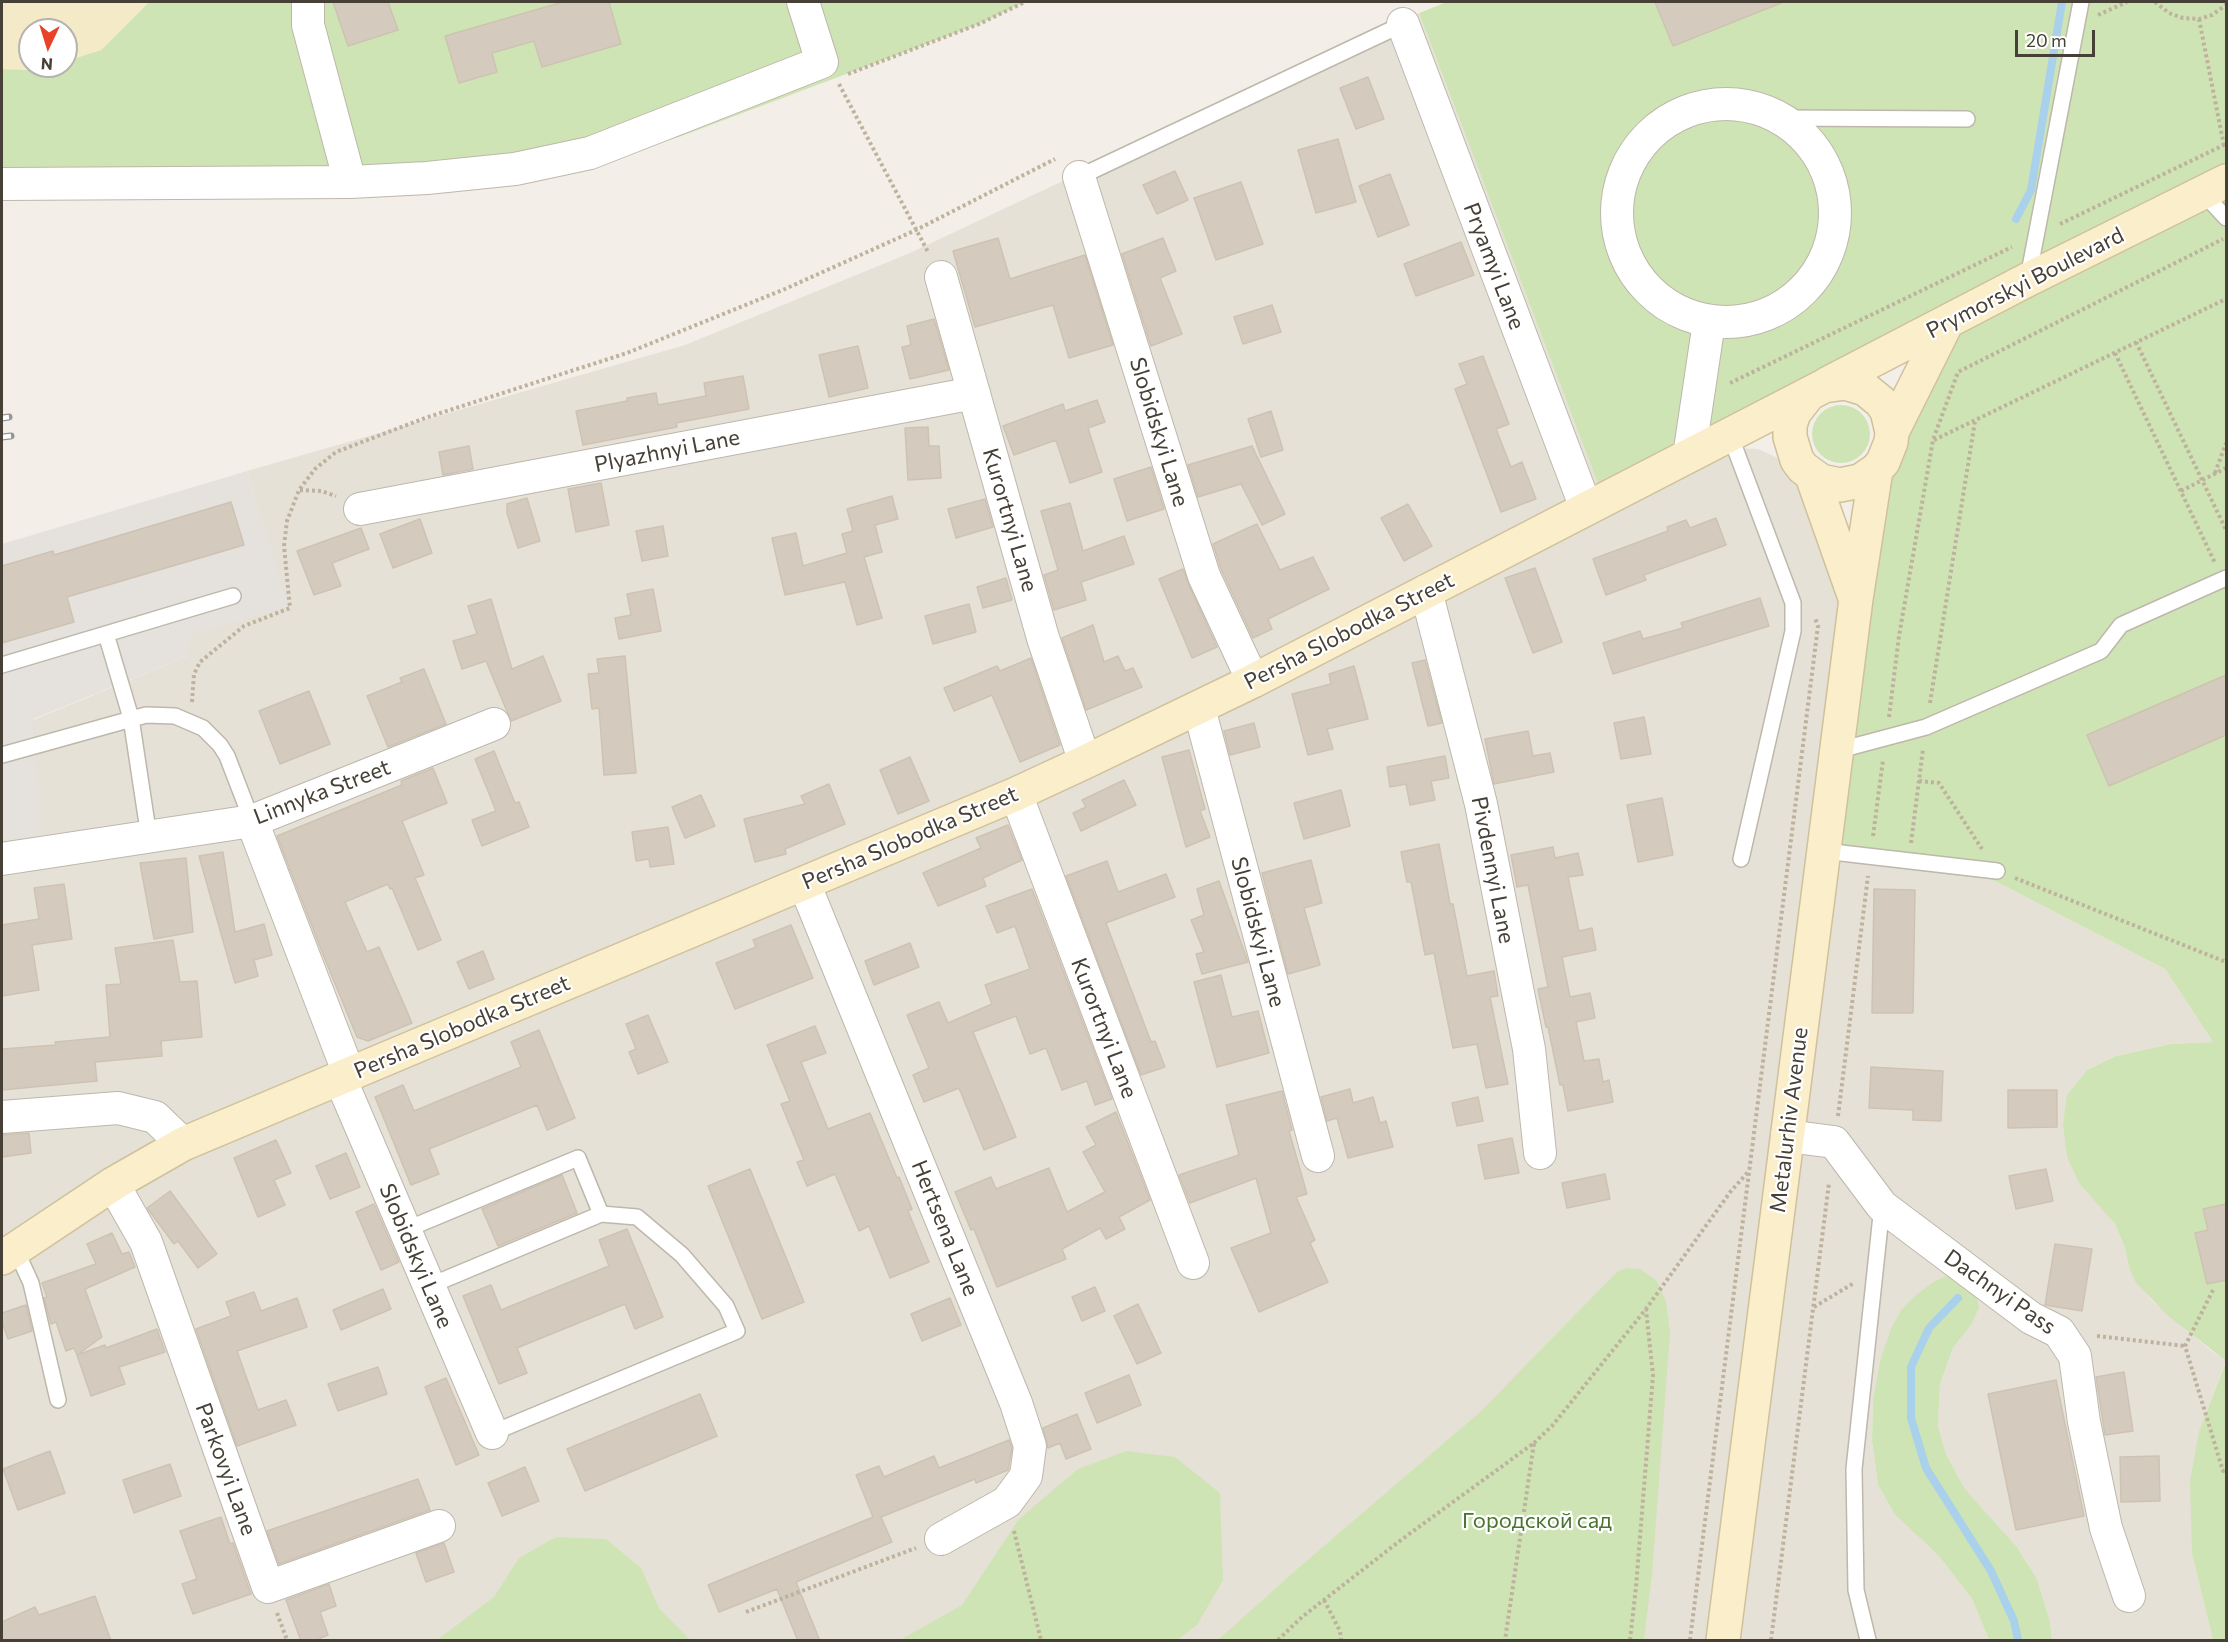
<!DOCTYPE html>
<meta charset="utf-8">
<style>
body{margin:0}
#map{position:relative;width:2228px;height:1642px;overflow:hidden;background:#f3efe8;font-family:Commissioner,sans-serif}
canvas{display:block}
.frame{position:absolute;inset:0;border:3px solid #464037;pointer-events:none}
.north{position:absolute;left:18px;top:18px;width:60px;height:60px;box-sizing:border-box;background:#fff;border:2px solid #b5b3af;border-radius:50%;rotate:184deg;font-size:16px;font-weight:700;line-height:24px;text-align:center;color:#464037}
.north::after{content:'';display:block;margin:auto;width:21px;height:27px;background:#e94228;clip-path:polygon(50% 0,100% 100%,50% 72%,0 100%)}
.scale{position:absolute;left:2015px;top:30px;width:80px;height:27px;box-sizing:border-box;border:3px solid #464037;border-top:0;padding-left:8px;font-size:18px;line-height:21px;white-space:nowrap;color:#464037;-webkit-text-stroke:4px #fff;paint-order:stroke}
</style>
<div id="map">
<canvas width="2228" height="1642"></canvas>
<div class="frame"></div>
<div class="north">N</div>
<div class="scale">20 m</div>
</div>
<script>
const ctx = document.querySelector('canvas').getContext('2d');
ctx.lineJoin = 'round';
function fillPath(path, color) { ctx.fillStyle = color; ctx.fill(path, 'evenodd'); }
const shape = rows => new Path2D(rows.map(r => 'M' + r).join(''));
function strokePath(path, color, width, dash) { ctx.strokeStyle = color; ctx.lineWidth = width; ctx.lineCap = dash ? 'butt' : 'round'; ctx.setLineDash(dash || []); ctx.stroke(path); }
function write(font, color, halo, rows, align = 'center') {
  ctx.font = font + ' Commissioner,sans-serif'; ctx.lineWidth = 4.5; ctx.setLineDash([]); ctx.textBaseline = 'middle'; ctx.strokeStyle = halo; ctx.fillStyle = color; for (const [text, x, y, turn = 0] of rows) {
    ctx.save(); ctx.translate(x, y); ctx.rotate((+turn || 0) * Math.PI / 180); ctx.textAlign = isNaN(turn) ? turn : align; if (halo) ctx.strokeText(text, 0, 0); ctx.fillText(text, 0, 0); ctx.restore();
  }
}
const residential = shape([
 [1419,13,1608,510,1734,448,1758,449,1782,460,1800,484,1845,601,1712,1640,2,1640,2,722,33,720,188,656,188,635,287,606,247,471,685,345,910,253],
 [1834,861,1993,880,2165,969,2213,1042,2171,1044,2116,1056,2087,1070,2067,1095,2099,1204,2115,1224,2125,1248,2129,1268,2151,1300,2209,1349,2226,1361,2199,1431,2192,1554,2213,1640,2052,1640,2050,1621,2037,1579,2017,1547,1965,1489,1946,1454,1938,1426,1940,1386,1953,1348,1971,1325,1880,1361,1873,1399,1872,1441,1878,1485,1895,1515,1938,1555,1972,1599,1989,1640,1735,1640]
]);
const industrial = shape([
 [247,471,288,606,189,635,188,656,33,719,42,835,2,841,2,544]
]);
const green = shape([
 [149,2,1025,2,979,24,679,137,588,166,2,190,2,69,36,70,49,66,66,66,66,61,101,50],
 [1447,2,2226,2,2226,164,2020,266,1598,484,1419,13],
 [2226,199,2226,1361,2167,1315,2136,1283,2129,1268,2125,1248,2115,1224,2079,1183,2067,1157,2063,1124,2067,1095,2087,1070,2116,1056,2171,1044,2213,1042,2165,969,1993,880,1834,861,1887,476,1954,333],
 '1812 434a29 29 0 1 1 58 0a29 29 0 1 1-58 0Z',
 [1627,1268,1640,1269,1656,1280,1666,1301,1670,1333,1652,1575,1644,1640,1218,1640,1296,1570,1479,1413,1617,1272],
 [1948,1275,1976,1293,1979,1308,1971,1325,1953,1348,1940,1385,1938,1426,1946,1454,1965,1489,2017,1547,2037,1579,2050,1621,2052,1640,1989,1640,1972,1599,1938,1555,1895,1515,1878,1485,1872,1441,1873,1399,1880,1361,1891,1329,1901,1310,1916,1295,1935,1281],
 [2226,1362,2226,1640,2213,1640,2192,1554,2190,1481,2199,1431],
 [1126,1451,1175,1457,1220,1493,1223,1580,1197,1625,1177,1640,900,1640,962,1605,1019,1519,1078,1469],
 [556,1537,606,1539,641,1568,659,1608,690,1640,437,1640,494,1597,519,1558]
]);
const sand = shape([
 [2,2,149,2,101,50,66,61,66,30,30,30,30,66,49,66,36,70,2,69]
]);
const stream = shape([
 [2016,219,2031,190,2062,2],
 [1958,1298,1929,1328,1911,1367,1911,1418,1926,1468,1991,1571,2014,1621,2018,1640]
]);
const building = shape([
 [333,2,388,2,398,30,348,46,333,2],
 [563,2,609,2,621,44,542,67,534,41,492,53,497,72,459,83,445,36,563,2],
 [1655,2,1781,2,1781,3,1673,46,1655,2],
 [1368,77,1384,119,1356,129,1340,88,1368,77],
 [1338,139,1356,202,1316,213,1298,150,1338,139],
 [1175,171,1188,200,1157,214,1143,185,1175,171],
 [1390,174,1409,225,1378,237,1359,186,1390,174],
 [1241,182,1263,244,1216,260,1194,198,1241,182],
 [998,238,1010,279,1085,255,1113,345,1069,358,1053,305,975,327,953,251,998,238],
 [1163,238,1176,271,1160,278,1182,334,1151,346,1122,254,1163,238],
 [1461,242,1474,275,1416,296,1404,264,1461,242],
 [1272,305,1281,332,1243,344,1234,317,1272,305],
 [934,319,949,370,910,379,902,347,911,345,907,326,934,319],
 [858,346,868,388,829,397,819,355,858,346],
 [1483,356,1509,424,1496,429,1511,467,1522,462,1536,499,1501,512,1455,389,1467,384,1459,364,1483,356],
 [743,376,749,409,676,423,677,427,583,445,576,411,627,401,627,398,656,393,658,405,706,396,704,383,743,376],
 [1097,400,1105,422,1088,428,1102,472,1070,483,1056,440,1014,455,1003,426,1063,404,1065,411,1097,400],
 [1271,411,1283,450,1261,457,1248,419,1271,411],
 [928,427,929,446,939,446,941,478,908,480,905,428,928,427],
 [469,446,473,469,443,475,439,452,469,446],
 [1252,446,1285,514,1262,525,1241,484,1198,497,1188,465,1252,446],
 [1151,467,1164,509,1127,521,1114,479,1151,467],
 [601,483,609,525,576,532,568,489,601,483],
 [892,496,898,519,875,525,882,552,864,557,882,618,857,625,845,582,785,595,772,538,796,533,803,566,847,553,842,534,853,531,847,509,892,496],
 [527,498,540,541,518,548,507,513,507,504,527,498],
 [985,499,993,527,956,538,948,509,985,499],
 [231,502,244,545,67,597,74,622,2,643,2,566,53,551,54,555,231,502],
 [1070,503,1083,551,1124,536,1134,564,1081,582,1086,600,1054,610,1044,575,1058,570,1041,511,1070,503],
 [1408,504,1432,546,1404,561,1381,518,1408,504],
 [1716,518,1726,545,1644,575,1646,580,1606,595,1593,559,1668,531,1667,527,1686,520,1690,528,1716,518],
 [420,519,432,553,393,568,380,534,420,519],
 [1257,524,1280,570,1313,557,1329,589,1268,619,1272,629,1253,638,1221,569,1213,544,1257,524],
 [663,526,668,556,642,561,636,531,663,526],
 [361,528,369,549,332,563,341,586,314,595,297,551,361,528],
 [1535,568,1562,642,1533,653,1505,578,1535,568],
 [1183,569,1188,583,1217,647,1192,658,1159,579,1183,569],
 [1006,578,1012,600,983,608,977,587,1006,578],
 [653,589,661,631,619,639,615,618,631,615,627,594,653,589],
 [1760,598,1769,626,1613,674,1603,643,1640,631,1643,639,1683,628,1681,623,1760,598],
 [491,599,512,669,543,656,561,701,511,721,486,661,462,669,453,641,477,634,468,606,491,599],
 [969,604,976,632,933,644,925,616,969,604],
 [1093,625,1104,662,1118,656,1125,671,1133,668,1142,687,1086,710,1062,638,1093,625],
 [625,656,636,773,604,775,599,708,592,709,588,674,599,673,597,659,625,656],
 [1031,658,1060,745,1020,762,992,695,954,711,944,688,997,666,1000,671,1031,658],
 [1425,660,1442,723,1428,726,1412,663,1425,660],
 [1354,666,1368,719,1327,729,1333,749,1308,755,1292,694,1331,684,1329,674,1354,666],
 [424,669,446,724,388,747,367,696,402,682,400,678,424,669],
 [2226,675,2226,735,2109,786,2087,735,2226,675],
 [309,691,330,744,280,764,259,711,309,691],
 [1644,717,1651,754,1621,759,1614,723,1644,717],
 [1254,723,1260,747,1230,755,1224,731,1254,723],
 [1528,731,1533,756,1550,753,1554,772,1494,784,1485,739,1528,731],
 [1189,750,1205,809,1200,811,1210,837,1186,847,1162,757,1189,750],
 [494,751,515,803,519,802,529,827,482,846,472,820,496,811,475,759,494,751],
 [1445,756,1449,778,1431,781,1435,800,1410,805,1406,784,1390,787,1387,767,1445,756],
 [910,757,929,801,898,814,880,770,910,757],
 [433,768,447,803,402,821,424,875,415,878,441,940,418,950,392,888,390,889,388,884,345,902,367,952,379,947,412,1023,368,1041,357,1037,322,952,277,836,402,785,401,781,433,768],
 [1124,780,1136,805,1081,831,1073,813,1086,807,1082,800,1124,780],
 [829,784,845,824,785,849,786,854,755,862,744,819,805,804,801,796,829,784],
 [1341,790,1350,826,1304,839,1294,803,1341,790],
 [701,795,715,826,685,838,672,807,701,795],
 [1662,798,1673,855,1638,862,1627,805,1662,798],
 [1008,825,1022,860,983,878,986,886,938,906,923,873,981,848,976,838,1008,825],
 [668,827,674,864,650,867,649,859,636,861,632,832,668,827],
 [1439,844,1450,904,1453,904,1467,976,1494,971,1498,996,1490,997,1508,1084,1486,1088,1477,1044,1453,1048,1434,953,1425,955,1411,882,1407,882,1401,852,1439,844],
 [1553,847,1555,858,1578,853,1583,875,1568,877,1579,931,1592,928,1596,950,1562,957,1570,997,1590,993,1595,1018,1576,1022,1584,1061,1599,1059,1603,1082,1609,1080,1613,1102,1568,1111,1563,1085,1560,1085,1548,1027,1546,1027,1538,989,1548,987,1528,885,1517,887,1511,855,1553,847],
 [223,852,235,932,264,924,272,955,254,960,258,976,235,983,199,856,223,852],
 [186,858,193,932,154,939,140,863,186,858],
 [1311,860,1322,903,1304,908,1320,965,1288,974,1262,873,1311,860],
 [1107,861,1118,892,1166,874,1175,897,1106,923,1151,1042,1155,1041,1165,1067,1141,1075,1066,876,1107,861],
 [1219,881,1248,962,1202,974,1196,954,1204,952,1191,920,1204,915,1197,889,1219,881],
 [64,884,72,939,32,945,39,990,2,996,2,925,39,919,34,888,64,884],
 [1032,889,1112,1099,1095,1105,1087,1081,1062,1090,1046,1048,1030,1054,1016,1016,973,1032,1016,1137,984,1150,959,1088,924,1102,913,1075,929,1068,907,1015,939,1002,948,1023,992,1004,985,985,1030,969,1015,926,997,933,986,906,1032,889],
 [1874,889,1915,890,1913,1013,1872,1013,1874,889],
 [791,925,813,978,735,1009,716,963,756,947,753,940,791,925],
 [173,940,180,982,197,981,202,1037,161,1041,162,1056,95,1062,97,1081,2,1090,2,1049,56,1045,55,1042,110,1037,106,985,121,984,115,948,173,940],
 [910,943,919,967,874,985,865,961,910,943],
 [483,951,494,979,469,989,457,962,483,951],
 [1221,975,1232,1017,1258,1011,1269,1053,1217,1067,1194,982,1221,975],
 [648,1015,668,1062,638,1074,629,1052,636,1049,626,1024,648,1015],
 [815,1026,826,1053,801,1062,828,1129,870,1113,897,1178,899,1177,912,1209,908,1211,929,1262,890,1278,869,1226,859,1231,835,1174,807,1186,797,1162,804,1160,781,1104,790,1101,767,1045,815,1026],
 [539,1030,575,1118,547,1130,537,1105,429,1149,439,1174,411,1185,375,1097,403,1085,414,1111,521,1067,511,1042,539,1030],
 [1871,1067,1943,1071,1941,1121,1913,1120,1913,1110,1869,1108,1871,1067],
 [1350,1089,1353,1103,1373,1097,1380,1123,1386,1121,1393,1147,1348,1158,1337,1118,1327,1121,1321,1097,1350,1089],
 [2008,1090,2057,1090,2057,1127,2008,1128,2008,1090],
 [1282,1091,1292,1130,1289,1131,1307,1194,1296,1197,1315,1240,1310,1243,1328,1282,1259,1312,1231,1248,1271,1233,1256,1178,1190,1203,1179,1175,1239,1155,1226,1105,1282,1091],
 [1478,1097,1483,1121,1457,1126,1452,1103,1478,1097],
 [1116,1112,1150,1200,1119,1217,1125,1229,1106,1239,1100,1228,1062,1249,1066,1259,997,1287,974,1229,971,1230,955,1192,991,1177,996,1189,1049,1168,1067,1212,1105,1192,1083,1152,1096,1145,1086,1127,1116,1112],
 [29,1133,31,1153,2,1157,2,1135,29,1133],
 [1512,1138,1519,1173,1485,1179,1478,1145,1512,1138],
 [276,1140,291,1173,274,1180,285,1205,258,1217,234,1158,276,1140],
 [346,1153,360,1187,330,1199,316,1166,346,1153],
 [750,1169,804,1302,762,1319,708,1186,750,1169],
 [2046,1169,2053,1201,2016,1209,2009,1176,2046,1169],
 [1605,1174,1610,1199,1567,1208,1562,1183,1605,1174],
 [562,1175,577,1213,498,1246,482,1209,562,1175],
 [170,1191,217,1254,198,1268,178,1241,174,1244,147,1208,170,1191],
 [374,1204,399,1262,381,1270,356,1212,374,1204],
 [2226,1204,2226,1280,2207,1284,2195,1233,2208,1230,2203,1209,2226,1204],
 [627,1229,663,1317,635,1329,625,1304,517,1348,527,1373,499,1384,463,1296,491,1285,501,1310,609,1266,599,1240,627,1229],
 [112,1233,122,1254,129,1252,135,1267,85,1289,102,1337,77,1355,74,1348,66,1351,56,1322,51,1324,44,1298,47,1297,42,1283,96,1264,87,1244,112,1233],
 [2055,1244,2092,1249,2082,1311,2045,1305,2055,1244],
 [1095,1287,1105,1311,1082,1321,1072,1297,1095,1287],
 [383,1289,391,1309,341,1330,333,1310,383,1289],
 [254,1292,261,1311,297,1298,307,1327,237,1351,258,1410,286,1400,296,1425,237,1446,196,1329,231,1316,226,1302,254,1292],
 [950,1298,961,1325,922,1341,911,1314,950,1298],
 [1138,1304,1161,1353,1137,1364,1114,1316,1138,1304],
 [26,1305,32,1331,8,1339,2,1322,2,1313,26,1305],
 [157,1329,165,1352,119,1367,125,1384,91,1396,77,1355,105,1345,106,1348,157,1329],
 [378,1367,387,1394,338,1411,328,1384,378,1367],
 [2124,1372,2133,1431,2105,1435,2096,1377,2124,1372],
 [1129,1375,1141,1405,1097,1423,1085,1393,1129,1375],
 [446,1378,479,1455,456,1465,425,1387,446,1378],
 [2056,1380,2084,1516,2016,1530,1988,1394,2056,1380],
 [700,1394,717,1436,585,1491,567,1449,700,1394],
 [1077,1414,1091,1449,1066,1459,1060,1443,1048,1448,1043,1428,1077,1414],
 [1009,1440,1012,1448,1008,1470,976,1483,975,1479,881,1517,892,1542,796,1582,820,1641,798,1641,777,1589,719,1612,708,1585,873,1517,856,1475,879,1466,884,1477,934,1456,939,1468,1009,1440],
 [50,1451,65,1493,18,1510,3,1469,50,1451],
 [2159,1456,2160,1501,2121,1502,2120,1457,2159,1456],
 [170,1464,181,1496,134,1513,123,1480,170,1464],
 [525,1467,539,1501,502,1516,488,1483,525,1467],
 [418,1479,430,1510,279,1564,267,1531,418,1479],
 [221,1517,230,1544,233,1543,251,1594,193,1614,182,1584,197,1579,180,1531,221,1517],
 [444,1543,454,1572,426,1582,416,1553,444,1543],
 [329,1584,336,1606,320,1612,328,1635,313,1641,301,1641,286,1600,329,1584],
 [95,1596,111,1641,2,1641,2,1622,35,1607,39,1615,95,1596]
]);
const path = shape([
 [2155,2,2169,13,2183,18,2199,19,2212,15,2226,5],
 [2098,15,2127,2],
 [2199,19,2224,146],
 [848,74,979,24,1025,2],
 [839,84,928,252],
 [2060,224,2226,144],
 [2136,342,2226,530],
 [2115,353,2215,563],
 [1730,383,2012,247],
 [1934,440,2226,299],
 [2215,473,2226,443],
 [300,490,321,491,336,496],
 [2181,491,2226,468],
 [192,702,194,674,200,662,244,626,290,608,284,546,287,521,299,490,315,469,336,452,425,418,627,353,785,289,916,230,1055,159],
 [1930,703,1975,421],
 [1889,717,1899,636,1933,440,1958,372,2223,239],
 [1919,781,1939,783,1982,849],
 [1873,836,1883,760],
 [1911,843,1923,749],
 [2015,878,2226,962],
 [1838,1116,1868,876],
 [2213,1290,2185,1346,2223,1471,2226,1470],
 [1814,1307,1854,1283],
 [2097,1336,2185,1346],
 [1534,1443,1552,1426,1646,1309,1731,1191,1749,1171],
 [1014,1531,1041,1640],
 [1324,1600,1340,1631,1341,1640],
 [746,1612,916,1548],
 [277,1613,287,1640],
 [1278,1640,1302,1617,1401,1540,1534,1443,1505,1640],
 [1630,1640,1636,1587,1653,1375,1646,1310],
 [1690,1640,1818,626,1815,618],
 [1771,1640,1829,1183]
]);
const lane = shape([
 [1780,118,1967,119],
 [1079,177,1403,24],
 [2203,193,2226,218],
 [2028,278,2081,2],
 [1730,435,1793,603,1793,631,1741,859],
 [106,634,131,718,149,837],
 [2,665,233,596],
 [1836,751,1926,727,2101,651,2121,625,2226,578],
 [2,755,146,715,175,716,203,728,220,745,227,756,252,821],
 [1824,851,1997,871],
 [405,1230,578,1158,601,1214],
 [15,1248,31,1283,58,1400],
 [429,1286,601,1214,637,1217,682,1255,726,1306,737,1331,492,1433],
 [1868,1640,1856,1590,1854,1469,1882,1206]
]);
const street = shape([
 [308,2,308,25,350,182],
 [1403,24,1586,508],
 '1617 213a109 109 0 1 1 218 0a109 109 0 1 1-218 0Z',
 [1079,177,1204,576,1253,681],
 [2,184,350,182,427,178,515,169,590,153,822,62,803,2],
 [941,277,1043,638,1085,762],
 [1689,456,1709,322],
 [360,509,974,393],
 [1426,591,1481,804,1529,1049,1540,1153],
 [1199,708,1318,1156],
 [1016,794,1193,1263],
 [252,821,349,1074],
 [2,859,252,821,494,724],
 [804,883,1016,1403,1030,1446,1026,1476,1007,1502,941,1539],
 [340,1078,492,1433],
 [2,1117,118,1108,155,1117,183,1144],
 [1787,1136,1834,1142,1882,1206,2031,1318,2059,1332,2075,1356,2084,1422,2106,1528,2129,1596],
 [113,1184,146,1242,268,1587,439,1526]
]);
const secondary = shape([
 [1827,384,2027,280,2226,181],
 [1808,395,1794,413,1790,425,1790,437,1797,460,1803,468,1821,481,1840,485,1860,481,1876,470,1883,462,1891,442,1892,432,1947,322],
 [1812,476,1854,595],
 [2,1258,113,1184,183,1144,1016,794,1085,762,1253,681,1824,386,1845,383,1865,389,1881,402,1887,411,1892,432],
 [1723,1640,1856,599,1876,470]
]);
const rail = shape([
 [2,418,9,417],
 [2,437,11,436]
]);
const streetNames = [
 ["Pryamyi Lane",1494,266,69],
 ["Prymorskyi Boulevard",2025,283,-27],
 ["Slobidskyi Lane",1159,432,73],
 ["Plyazhnyi Lane",667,451,-11],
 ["Kurortnyi Lane",1010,520,74],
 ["Persha Slobodka Street",1349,631,-27],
 ["Linnyka Street",322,792,-21],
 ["Persha Slobodka Street",910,838,-23],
 ["Pivdennyi Lane",1493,870,79],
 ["Slobidskyi Lane",1258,932,75],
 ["Persha Slobodka Street",462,1027,-23],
 ["Kurortnyi Lane",1104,1028,69],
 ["Metalurhiv Avenue",1789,1120,-83],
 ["Hertsena Lane",945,1228,68],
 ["Slobidskyi Lane",416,1256,67],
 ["Dachnyi Pass",2000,1292,35],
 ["Parkovyi Lane",226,1469,70]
];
const parkNames = [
 ["Городской сад",1537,1521]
];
fillPath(residential, '#e6e1d7');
fillPath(industrial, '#e5e1dd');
fillPath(green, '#cfe4b4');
fillPath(sand, '#f4eac7');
strokePath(stream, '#a9d1eb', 8);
fillPath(building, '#d4cbbe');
strokePath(building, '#cec3b2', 1.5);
strokePath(lane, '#beb7ab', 18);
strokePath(street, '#beb7ab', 34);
strokePath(secondary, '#cfc19b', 36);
strokePath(path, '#beb29e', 4, [3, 3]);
strokePath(lane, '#fff', 15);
strokePath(street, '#fff', 32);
strokePath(secondary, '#faeecb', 33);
strokePath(rail, '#969696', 7);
strokePath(rail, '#fff', 4.5, [14]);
write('22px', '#464037', '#fff', streetNames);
write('22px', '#4a732f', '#fff', parkNames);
</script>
